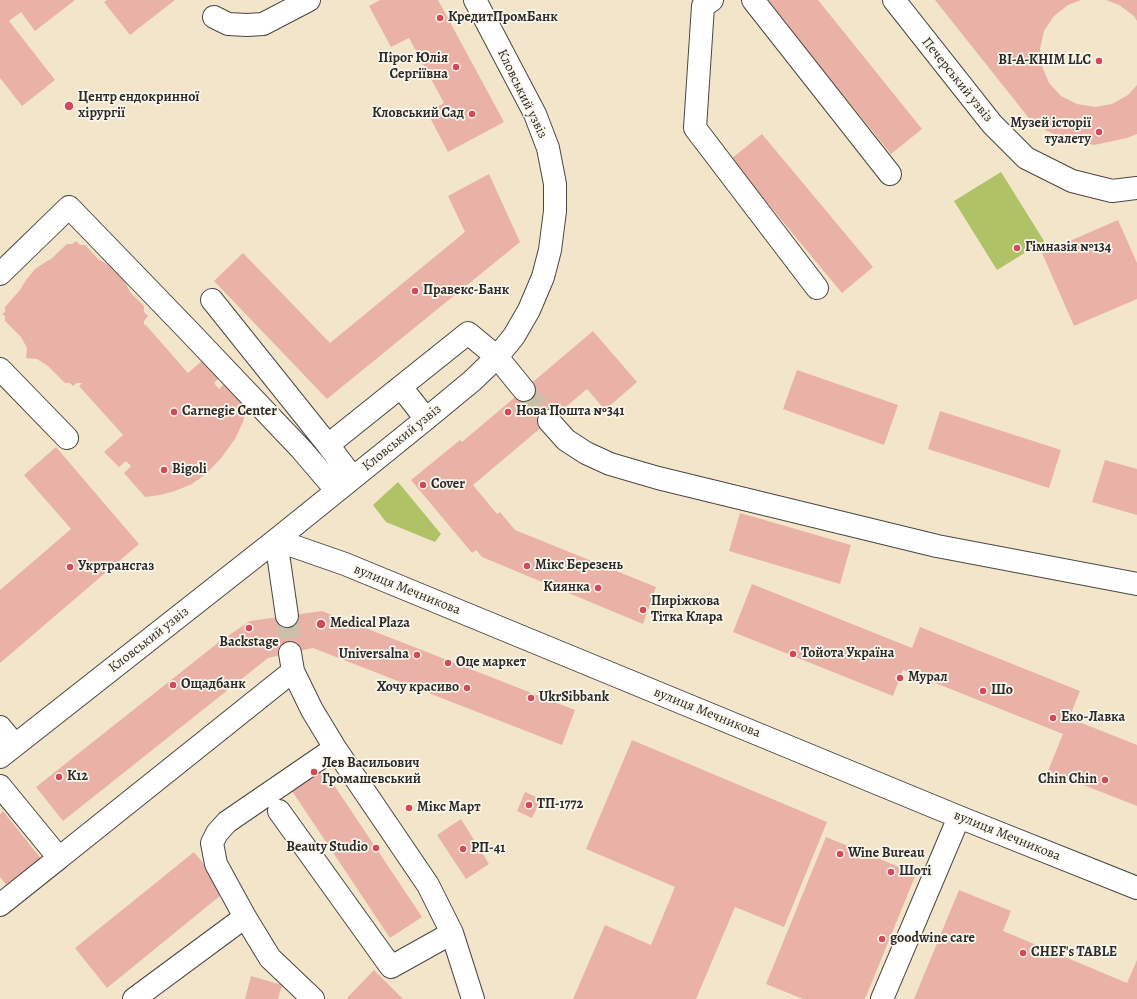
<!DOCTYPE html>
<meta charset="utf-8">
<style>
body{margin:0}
canvas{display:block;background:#f2e5ca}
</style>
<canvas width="1137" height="999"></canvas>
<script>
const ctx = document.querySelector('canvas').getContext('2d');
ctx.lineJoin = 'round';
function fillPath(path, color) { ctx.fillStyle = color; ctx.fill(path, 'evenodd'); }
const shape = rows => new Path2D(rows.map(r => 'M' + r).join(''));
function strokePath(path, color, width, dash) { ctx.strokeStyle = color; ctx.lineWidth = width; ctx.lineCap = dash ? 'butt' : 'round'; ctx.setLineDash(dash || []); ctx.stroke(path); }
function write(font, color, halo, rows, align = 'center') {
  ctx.font = font + ' Alegreya,serif'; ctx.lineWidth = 3.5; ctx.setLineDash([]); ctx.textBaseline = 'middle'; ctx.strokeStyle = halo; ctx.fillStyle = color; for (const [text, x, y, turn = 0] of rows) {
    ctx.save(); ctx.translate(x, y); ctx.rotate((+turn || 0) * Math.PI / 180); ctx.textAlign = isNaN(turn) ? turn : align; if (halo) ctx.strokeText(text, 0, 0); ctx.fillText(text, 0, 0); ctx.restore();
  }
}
const green = shape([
 [1001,172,1044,241,997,270,954,201],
 [398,482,441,534,435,542,386,522,373,505]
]);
const building = shape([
 [0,0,75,0,35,31,21,12,9,21,55,80,22,106,0,78],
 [107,0,175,0,130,35,104,2],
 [380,0,438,0,504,122,448,152,427,112,444,103,409,38,391,47,369,6],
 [766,0,818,0,922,129,891,154],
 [935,0,1081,0,1068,5,1054,16,1044,31,1040,49,1042,66,1049,83,1061,96,1077,104,1095,107,1112,104,1128,95,1137,85,1137,134,1127,138,1094,145,1068,140,1047,131,1028,117],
 [1106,0,1137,0,1137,21,1134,16,1119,5],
 [762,134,873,267,842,293,731,159],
 [489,174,520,242,327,399,214,281,243,253,330,343,465,232,448,196],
 [1118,220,1137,263,1137,299,1074,326,1042,253],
 [76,241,80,245,85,245,98,259,114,268,124,280,130,292,144,306,144,312,148,316,144,321,144,326,145,324,188,373,205,358,221,376,214,383,219,389,226,382,247,406,243,422,235,439,222,457,207,473,192,484,175,491,160,495,145,497,124,473,131,466,126,461,119,467,104,452,123,435,79,386,82,383,77,383,73,386,70,383,65,383,48,366,37,359,26,358,27,348,21,337,5,321,5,316,2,314,5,312,5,307,20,290,26,280,35,269,47,261,51,259,67,244,72,244],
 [593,331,637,382,605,410,587,389,473,485,497,514,500,512,515,530,656,587,643,624,482,557,476,550,472,553,411,480,460,440,462,442],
 [797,370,898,405,884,445,783,409],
 [940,411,1061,450,1049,488,928,449],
 [56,447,139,544,0,663,0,590,71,529,24,475],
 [1105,460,1137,469,1137,515,1092,502],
 [740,513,851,545,840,584,729,551],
 [752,584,912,648,920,627,1080,691,1069,718,1137,745,1137,806,1048,771,1063,734,903,670,893,696,733,632],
 [322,611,575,710,562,745,313,648,290,653,268,658,63,821,36,787,219,642,250,621],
 [632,740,827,822,784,927,735,907,696,999,573,999,605,925,651,945,675,887,586,849],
 [322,767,422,917,390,938,290,788],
 [525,792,541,799,532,818,517,811],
 [3,811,42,860,8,887,0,877,0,814],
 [461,819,489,864,466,879,437,835],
 [826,837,916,874,865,999,803,999,766,984],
 [194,852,226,891,107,988,75,948],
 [959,890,1011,911,1003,931,1127,983,1137,960,1137,999,914,999],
 [374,970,403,999,348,999,347,998],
 [251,976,282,985,278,999,245,999]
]);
const minorTunnel = shape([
 [524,390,549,421],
 [287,616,290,653]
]);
const minor = shape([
 [712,0,703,6,695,128,817,288],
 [753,0,890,174],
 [894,0,992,124,1026,158,1072,181,1112,191,1137,188],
 [214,17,228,24,247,25,263,24,309,0],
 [0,274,69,207,185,327,301,449,337,491],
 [212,300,328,445],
 [0,369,67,438],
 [401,387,426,419],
 [549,421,566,440,586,453,610,464,658,478,937,546,1137,584],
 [353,478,328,445,468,333,497,357,524,390],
 [276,540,345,564,959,817,1137,888],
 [276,540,287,616],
 [290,653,293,671,312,710,335,748,428,885,452,933,473,999],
 [0,727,15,745],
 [0,757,276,540,426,419,472,381,497,357,514,336,529,310,543,277,550,250,555,211,555,184,548,148,535,114,475,0],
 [0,786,59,858,0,905],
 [279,811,391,967,452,933],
 [59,858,293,671],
 [245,917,270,958,313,999],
 [134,999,245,917,216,864,212,843,217,833,227,822,335,748],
 [882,999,959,817]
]);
const markers = [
 [440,18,4,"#d1495b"],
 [1099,61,4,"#d1495b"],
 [456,67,4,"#d1495b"],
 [69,106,5,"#d1495b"],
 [472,114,4,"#d1495b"],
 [1099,132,4,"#d1495b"],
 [1017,248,4,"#d1495b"],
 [415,291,4,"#d1495b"],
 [174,412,4,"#d1495b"],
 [508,412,4,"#d1495b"],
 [164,470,4,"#d1495b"],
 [423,485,4,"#d1495b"],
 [527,566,4,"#d1495b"],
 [70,567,4,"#d1495b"],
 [598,588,4,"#d1495b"],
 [643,610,4,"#d1495b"],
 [321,624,5,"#d1495b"],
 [249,628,4,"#d1495b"],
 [793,654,4,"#d1495b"],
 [417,655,4,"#d1495b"],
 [448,663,4,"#d1495b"],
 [900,678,4,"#d1495b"],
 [173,685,4,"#d1495b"],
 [467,688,4,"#d1495b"],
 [983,691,4,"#d1495b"],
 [531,698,4,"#d1495b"],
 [1053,718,4,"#d1495b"],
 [314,772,4,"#d1495b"],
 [59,777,4,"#d1495b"],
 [1105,780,4,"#d1495b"],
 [529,805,4,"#d1495b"],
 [409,808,4,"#d1495b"],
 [376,848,4,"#d1495b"],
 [463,849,4,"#d1495b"],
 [840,854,4,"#d1495b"],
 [891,872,4,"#d1495b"],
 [882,939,4,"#d1495b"],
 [1023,953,4,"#d1495b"]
];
const poiNames = [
 ["КредитПромБанк",448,18],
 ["Пірог Юлія",448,59,"right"],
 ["Сергіївна",448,75,"right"],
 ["BI-A-KHIM LLC",1091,61,"right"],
 ["Центр ендокринної",78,98],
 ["хірургії",78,114],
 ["Кловський Сад",464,114,"right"],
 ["Музей історії",1091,124,"right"],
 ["туалету",1091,140,"right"],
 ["Гімназія №134",1025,248],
 ["Правекс-Банк",423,291],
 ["Carnegie Center",182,412],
 ["Нова Пошта №341",516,412],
 ["Bigoli",172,470],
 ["Cover",431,485],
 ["Мікс Березень",535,566],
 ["Укртрансгаз",78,567],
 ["Киянка",590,588,"right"],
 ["Пиріжкова",651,602],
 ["Тітка Клара",651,618],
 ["Medical Plaza",330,624],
 ["Backstage",249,643,"center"],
 ["Тойота Україна",801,654],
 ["Universalna",409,655,"right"],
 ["Оце маркет",456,663],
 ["Мурал",908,678],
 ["Ощадбанк",181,685],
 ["Хочу красиво",459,688,"right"],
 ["Шо",991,691],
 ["UkrSibbank",539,698],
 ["Еко-Лавка",1061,718],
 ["Лев Васильович",322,764],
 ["Громашевський",322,780],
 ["К12",67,777],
 ["Chin Chin",1097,780,"right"],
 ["ТП-1772",537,805],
 ["Мікс Март",417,808],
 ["Beauty Studio",368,848,"right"],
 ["РП-41",471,849],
 ["Wine Bureau",848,854],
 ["Шоті",899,872],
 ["goodwine care",890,939],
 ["CHEF's TABLE",1031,953]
];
const streetNames = [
 ["Печерський узвіз",957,80,51],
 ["Кловський узвіз",522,94,64],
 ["Кловський узвіз",402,438,-39],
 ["вулиця Мечникова",407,590,22],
 ["Кловський узвіз",149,640,-38],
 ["вулиця Мечникова",707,713,22],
 ["вулиця Мечникова",1007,836,22]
];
fillPath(green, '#b0c266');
fillPath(building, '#eab2a7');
strokePath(minorTunnel, '#cac0aa', 22, [22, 11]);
strokePath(minor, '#494743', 24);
strokePath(minor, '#fff', 22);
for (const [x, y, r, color] of markers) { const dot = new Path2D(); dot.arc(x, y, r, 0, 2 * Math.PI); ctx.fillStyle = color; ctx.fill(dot); strokePath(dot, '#fbf7ec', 1.5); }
write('bold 14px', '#2b2b2b', '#fbf7ec', poiNames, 'left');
write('14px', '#2b2b2b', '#fbf7ec', streetNames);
</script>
